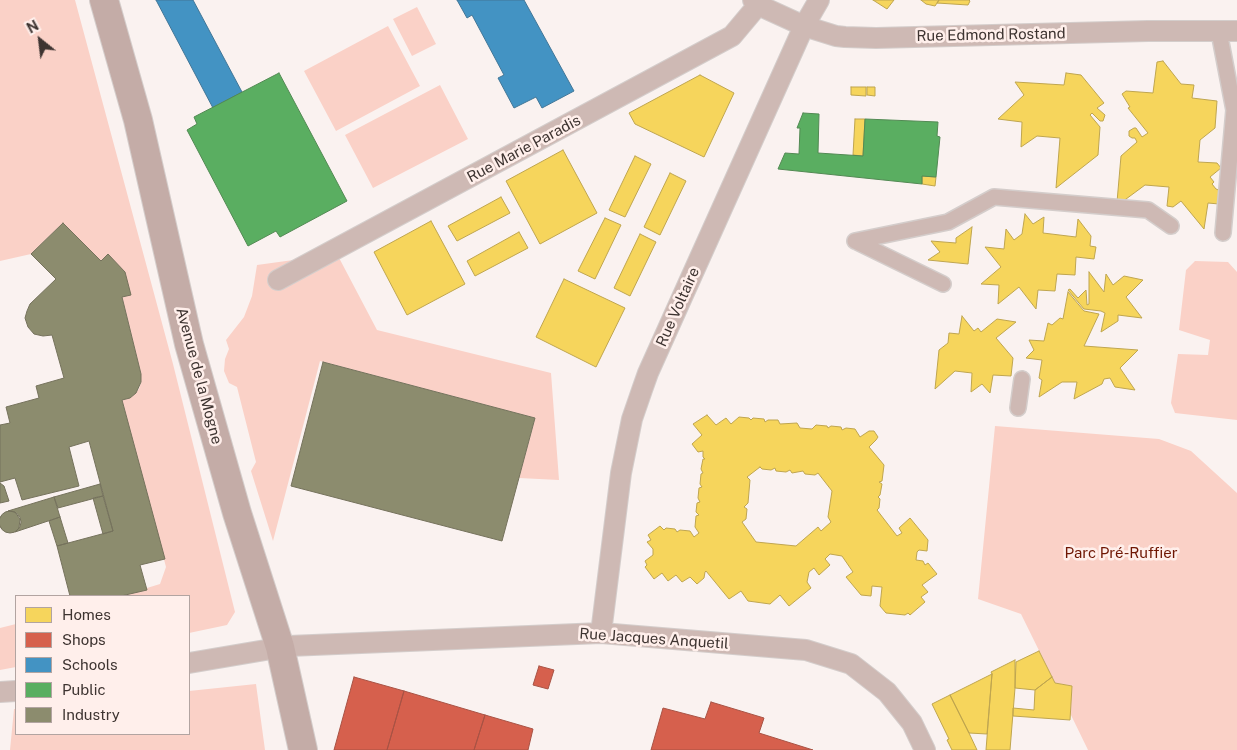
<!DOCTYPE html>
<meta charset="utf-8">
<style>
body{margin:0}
#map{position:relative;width:1237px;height:750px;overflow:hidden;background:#faf2f0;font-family:"Public Sans",sans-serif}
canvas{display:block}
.legend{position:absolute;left:15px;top:595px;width:175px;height:140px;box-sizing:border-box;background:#ffefeb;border:1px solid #b2a4a1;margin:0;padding:6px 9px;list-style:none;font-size:15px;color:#3e3431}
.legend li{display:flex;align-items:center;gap:10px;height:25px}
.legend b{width:25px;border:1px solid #b2a4a1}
.north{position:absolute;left:15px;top:15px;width:50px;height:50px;-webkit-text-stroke:4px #ffefeb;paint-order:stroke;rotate:331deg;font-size:14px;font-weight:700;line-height:20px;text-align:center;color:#3e3431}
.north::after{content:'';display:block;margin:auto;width:18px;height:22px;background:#3e3431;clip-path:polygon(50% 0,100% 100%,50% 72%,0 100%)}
</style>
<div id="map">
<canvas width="1237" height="750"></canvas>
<ul class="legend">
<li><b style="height:14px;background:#f6d55c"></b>Homes</li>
<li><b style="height:14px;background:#d6604d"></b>Shops</li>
<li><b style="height:14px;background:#4393c3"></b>Schools</li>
<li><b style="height:14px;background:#5aae61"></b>Public</li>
<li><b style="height:14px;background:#8c8c6e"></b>Industry</li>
</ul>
<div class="north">N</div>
</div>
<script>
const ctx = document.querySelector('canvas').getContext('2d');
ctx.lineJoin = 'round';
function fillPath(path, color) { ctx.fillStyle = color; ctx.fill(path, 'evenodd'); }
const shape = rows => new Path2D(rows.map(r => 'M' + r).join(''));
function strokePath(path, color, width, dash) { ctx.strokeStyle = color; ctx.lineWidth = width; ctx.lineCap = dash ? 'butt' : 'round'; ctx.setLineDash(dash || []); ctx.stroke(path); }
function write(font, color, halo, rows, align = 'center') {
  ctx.font = font + ' "Public Sans",sans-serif'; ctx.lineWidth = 5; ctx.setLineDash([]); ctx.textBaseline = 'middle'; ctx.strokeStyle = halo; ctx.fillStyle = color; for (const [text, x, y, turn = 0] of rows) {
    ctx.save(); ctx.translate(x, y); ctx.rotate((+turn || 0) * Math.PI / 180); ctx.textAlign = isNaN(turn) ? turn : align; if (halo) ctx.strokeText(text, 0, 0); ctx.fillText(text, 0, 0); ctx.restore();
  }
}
const green = shape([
 [0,0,75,0,173,364,235,612,227,625,189,633,189,596,121,596,160,584,166,567,122,400,130,398,139,389,141,382,141,374,122,297,108,254,101,261,63,223,31,254,0,261],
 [417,7,436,44,412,56,393,19],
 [388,26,420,86,336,131,304,71],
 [440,85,468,139,373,188,345,135],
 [337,254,377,330,551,373,559,480,519,478,535,418,320,361,273,541,251,471,256,462,237,387,229,383,224,371,225,359,229,349,226,340,244,317,252,296,257,265],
 [1195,261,1228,262,1237,272,1237,420,1175,413,1171,403,1178,354,1208,355,1210,340,1179,330,1186,270],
 [995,426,1159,439,1191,451,1237,493,1237,750,1088,750,1070,713,1072,686,1055,683,1021,614,978,599],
 [16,624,16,667,0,670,0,628],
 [256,684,265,750,10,750,14,709,16,709,16,734,189,734,189,691]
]);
const homes = shape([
 [873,0,894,0,887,9,873,0],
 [921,0,939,0,935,6,926,4,921,0],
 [939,0,969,0,970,1,968,5,937,3,939,0],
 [1163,61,1181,84,1194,85,1192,98,1217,101,1215,128,1200,140,1198,162,1217,163,1221,168,1210,177,1214,182,1212,184,1216,189,1221,191,1219,204,1208,203,1204,229,1181,201,1173,207,1167,206,1169,187,1145,185,1122,202,1117,202,1121,156,1137,142,1135,138,1132,138,1129,136,1129,131,1134,128,1136,128,1142,137,1148,133,1128,108,1130,107,1122,94,1126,91,1153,93,1157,62,1163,61],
 [1066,73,1081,75,1104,103,1097,108,1105,115,1103,121,1100,121,1092,113,1090,115,1100,127,1098,155,1056,188,1060,138,1037,136,1021,147,1022,122,998,119,1024,95,1015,82,1064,85,1066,73],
 [700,75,734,93,704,157,635,124,629,113,700,75],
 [851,87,866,87,866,96,851,95,851,87],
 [867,87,875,87,875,96,867,95,867,87],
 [855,119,865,119,863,156,853,155,855,119],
 [563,150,597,213,540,244,506,181,563,150],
 [635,156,651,164,625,217,609,210,635,156],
 [670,173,686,181,660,235,644,227,670,173],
 [922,176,936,177,935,186,922,184,922,176],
 [501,197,510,213,457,241,448,226,501,197],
 [1025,214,1033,224,1044,217,1043,233,1076,237,1078,219,1091,236,1090,246,1096,247,1094,259,1076,257,1075,275,1057,274,1055,291,1038,290,1036,309,1019,287,998,304,999,285,981,284,1001,267,985,247,1004,249,1006,229,1014,240,1022,234,1025,214],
 [605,218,621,225,595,279,578,271,605,218],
 [431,221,465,284,407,315,374,252,431,221],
 [972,227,968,264,928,260,940,252,931,241,956,243,956,238,972,227],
 [519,232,528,248,475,276,467,261,519,232],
 [640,234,656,242,630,296,614,288,640,234],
 [1089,272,1104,292,1106,274,1113,285,1124,276,1143,280,1126,297,1142,318,1118,315,1118,321,1101,332,1105,313,1101,311,1084,309,1068,290,1070,289,1078,298,1086,290,1087,305,1089,304,1089,272],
 [564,279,625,308,596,367,536,337,564,279],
 [1068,292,1084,311,1099,314,1084,346,1138,350,1120,368,1135,390,1115,387,1110,378,1104,379,1102,384,1074,399,1077,382,1062,382,1039,397,1042,380,1039,378,1042,360,1026,358,1034,350,1029,340,1044,341,1048,323,1052,325,1060,318,1063,319,1068,292],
 [962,316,974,331,978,328,981,332,997,319,1016,322,996,338,1013,358,1011,376,993,375,990,393,982,384,971,392,972,373,955,371,935,389,939,350,948,343,949,333,959,334,962,316],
 [707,415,716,425,726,418,731,424,739,417,749,418,751,420,753,418,764,419,765,422,768,420,778,420,780,424,797,423,800,428,812,429,816,425,827,426,828,428,831,426,841,427,842,430,846,428,855,429,860,437,869,431,874,431,878,437,876,440,869,447,884,465,882,481,879,482,882,484,880,495,878,497,880,499,879,508,877,510,897,536,902,533,899,528,910,518,928,540,927,551,919,550,917,552,916,560,923,561,925,565,928,563,937,574,922,585,928,592,921,597,925,602,910,615,908,613,905,615,886,613,880,606,882,587,872,586,871,596,861,595,846,577,853,572,842,556,830,554,825,559,830,565,819,575,814,568,809,572,807,582,811,588,789,606,780,595,770,604,748,601,741,591,729,599,706,571,705,572,704,578,697,584,690,577,682,582,676,575,668,581,662,573,654,579,645,567,647,565,645,561,653,555,653,549,647,542,651,540,648,535,660,526,664,530,666,528,675,529,677,532,680,530,690,531,694,537,699,533,695,527,696,516,699,515,696,512,697,503,700,502,698,498,699,488,702,487,700,484,701,474,703,473,701,469,703,459,705,459,703,457,703,451,698,452,692,444,702,435,693,424,707,415],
 [760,467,762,469,771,470,775,468,776,471,786,472,790,470,792,473,803,471,805,474,815,475,818,473,832,491,828,517,831,522,821,531,818,527,796,546,756,542,742,522,746,519,747,509,744,507,748,503,750,480,747,477,760,467],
 [1039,651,1052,677,1035,690,1015,688,1016,662,1039,651],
 [1015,660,1015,688,1010,750,986,750,992,674,991,672,1015,660],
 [992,674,987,734,969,733,950,695,992,674],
 [1052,677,1055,683,1072,686,1070,720,1013,716,1013,708,1034,710,1035,690,1052,677],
 [950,695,969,733,977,750,952,750,947,740,949,739,932,704,950,695]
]);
const shops = shape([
 [539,666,554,670,548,689,533,685,539,666],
 [354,677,404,691,387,750,334,750,354,677],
 [404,691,485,715,474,750,387,750,404,691],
 [711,702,764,718,759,733,813,750,651,750,663,708,705,719,711,702],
 [485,715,533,729,528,750,474,750,485,715]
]);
const schools = shape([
 [156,0,193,0,242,92,213,108,156,0],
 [457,0,524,0,574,91,542,108,536,97,514,108,498,78,504,75,472,15,467,18,457,0]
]);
const public = shape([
 [279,73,347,201,280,237,276,231,248,246,187,130,197,124,194,117,279,73],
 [803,113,819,114,818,153,863,156,865,119,938,122,937,136,940,137,936,177,922,176,922,184,778,169,785,153,799,154,800,128,797,128,803,113]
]);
const industry = shape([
 [63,223,101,261,108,254,125,272,131,295,122,297,141,374,141,382,136,393,130,398,122,400,165,559,140,565,147,590,121,596,70,596,57,546,113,531,89,441,69,447,79,486,22,500,15,478,0,482,0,425,10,423,6,407,39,398,36,386,64,378,52,335,43,336,34,334,28,327,25,318,27,311,30,304,56,279,31,254,63,223],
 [323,362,535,418,502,541,291,486,323,362],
 [0,483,4,486,9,501,0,503,0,483],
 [100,484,103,496,58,508,54,497,100,484],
 [103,496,113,531,103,534,93,498,103,496],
 [54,497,60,517,15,532,19,528,20,519,15,512,8,511,54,497],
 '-1 522a11 11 0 1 1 22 0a11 11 0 1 1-22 0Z',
 [60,517,68,543,57,546,49,521,60,517]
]);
const pedestrian = shape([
 [1219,32,1234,110,1223,233],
 [855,241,948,222,994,197,1148,210,1171,226],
 [855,241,943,284],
 [1018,408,1022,379]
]);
const minor = shape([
 [753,0,758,5,804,26,836,36,845,37,876,38,1148,31,1237,31],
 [278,280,732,36,758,5],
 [601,633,621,473,632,419,642,390,648,373,804,26,819,0],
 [189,663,289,646,601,633,806,650,851,664,887,692,912,723,925,750],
 [0,692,16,691]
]);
const secondary = shape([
 [104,0,138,120,189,344,237,513,280,647,303,750]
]);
const streetNames = [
 ["Rue Edmond Rostand",991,35,-1],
 ["Rue Marie Paradis",524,149,-28],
 ["Rue Voltaire",678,307,-66],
 ["Avenue de la Mogne",199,376,75],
 ["Rue Jacques Anquetil",654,639,4]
];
const parkNames = [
 ["Parc Pré-Ruffier",1121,553]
];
fillPath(green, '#fad1c7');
fillPath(homes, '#f6d55c');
strokePath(homes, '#bfa54f', 1);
fillPath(shops, '#d6604d');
strokePath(shops, '#a85345', 1);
fillPath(schools, '#4393c3');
strokePath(schools, '#427697', 1);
fillPath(public, '#5aae61');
strokePath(public, '#528953', 1);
fillPath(industry, '#8c8c6e');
strokePath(industry, '#75725c', 1);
strokePath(pedestrian, '#d4cdcb', 18);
strokePath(minor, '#d4cdcb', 22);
strokePath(secondary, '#d4cdcb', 30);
strokePath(pedestrian, '#ceb9b4', 15);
strokePath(minor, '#ceb9b4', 20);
strokePath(secondary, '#c4aca7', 28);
write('15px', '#3e3431', '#ffefeb', streetNames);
write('15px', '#6f1603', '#ffefeb', parkNames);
</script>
